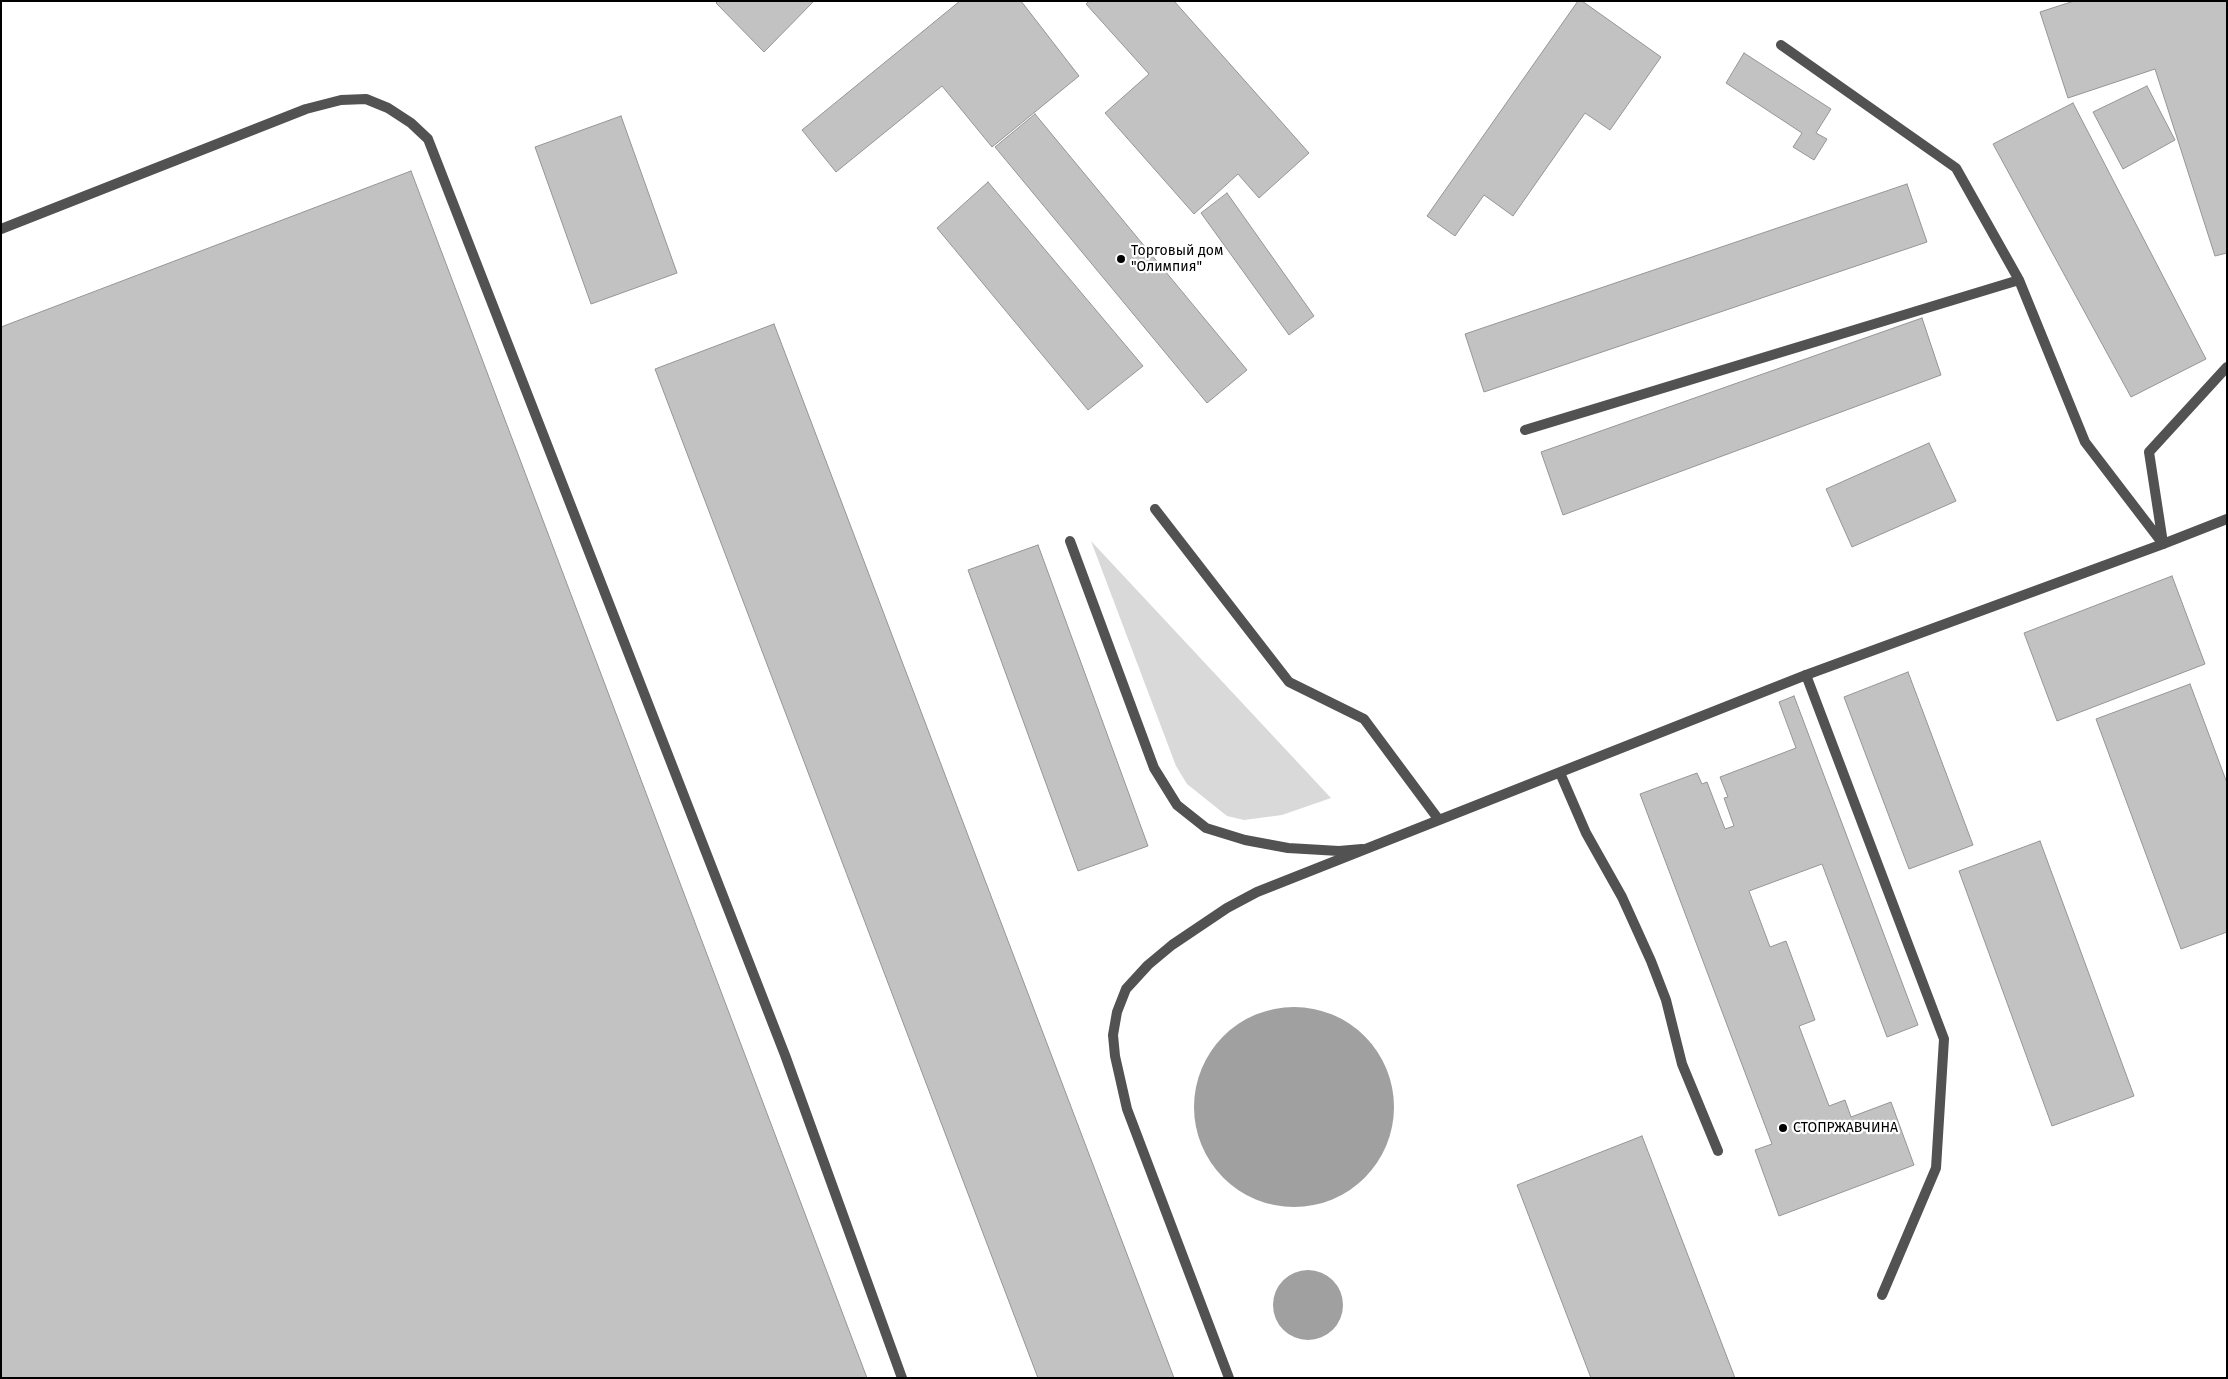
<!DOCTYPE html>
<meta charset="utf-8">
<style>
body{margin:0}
#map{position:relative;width:2228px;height:1379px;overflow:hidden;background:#fff;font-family:"Fira Sans",sans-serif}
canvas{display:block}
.frame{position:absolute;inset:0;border:2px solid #000;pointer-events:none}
</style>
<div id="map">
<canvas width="2228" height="1379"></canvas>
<div class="frame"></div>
</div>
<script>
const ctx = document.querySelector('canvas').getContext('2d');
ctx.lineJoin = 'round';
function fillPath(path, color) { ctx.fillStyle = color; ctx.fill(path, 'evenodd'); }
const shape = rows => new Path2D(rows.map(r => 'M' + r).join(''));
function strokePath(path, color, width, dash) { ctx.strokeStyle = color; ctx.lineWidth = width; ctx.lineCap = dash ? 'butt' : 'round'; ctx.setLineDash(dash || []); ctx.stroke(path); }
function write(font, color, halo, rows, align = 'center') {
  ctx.font = font + ' "Fira Sans",sans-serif'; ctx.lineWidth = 4.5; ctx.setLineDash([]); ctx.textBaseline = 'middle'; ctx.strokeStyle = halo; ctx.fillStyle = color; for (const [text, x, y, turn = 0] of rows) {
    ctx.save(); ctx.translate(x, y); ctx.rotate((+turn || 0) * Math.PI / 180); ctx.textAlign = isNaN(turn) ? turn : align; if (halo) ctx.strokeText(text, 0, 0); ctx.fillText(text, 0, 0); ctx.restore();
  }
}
const green = shape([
 [1091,541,1331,798,1282,815,1244,820,1227,816,1187,784,1176,766]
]);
const water = shape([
 '1194 1107a100 100 0 1 1 200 0a100 100 0 1 1-200 0Z',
 '1273 1305a35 35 0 1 1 70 0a35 35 0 1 1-70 0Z'
]);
const building = shape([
 [718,1,814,1,764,52,716,3,718,1],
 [960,1,1021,1,1079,76,992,147,942,86,836,172,802,130,960,1],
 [1089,1,1174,1,1309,153,1259,198,1238,174,1194,214,1105,113,1149,74,1086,4,1089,1],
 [1578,1,1582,1,1661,57,1610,130,1585,113,1513,216,1484,195,1455,236,1427,216,1578,1],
 [2074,1,2227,1,2227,253,2215,256,2155,69,2068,98,2040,12,2074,1],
 [1744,53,1831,109,1816,133,1827,139,1814,160,1793,147,1802,133,1726,83,1744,53],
 [2147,86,2175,140,2123,169,2093,112,2147,86],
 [2073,103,2206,359,2131,397,1993,144,2073,103],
 [1035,114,1247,370,1207,403,995,147,1035,114],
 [621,116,677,273,591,304,535,147,621,116],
 [411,171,867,1378,1,1378,1,327,411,171],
 [988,182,1143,366,1088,410,937,228,988,182],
 [1907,184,1927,242,1484,392,1465,334,1907,184],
 [1227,193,1314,316,1289,335,1201,213,1227,193],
 [1922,318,1941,375,1563,515,1541,452,1922,318],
 [774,324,994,904,1174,1378,1038,1378,655,369,774,324],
 [1929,443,1956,501,1852,547,1826,489,1929,443],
 [1038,545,1148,846,1078,871,968,570,1038,545],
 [2172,576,2205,664,2057,721,2024,633,2172,576],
 [1908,672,1973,845,1909,869,1844,697,1908,672],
 [2190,684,2227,783,2227,932,2181,949,2096,719,2190,684],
 [1794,696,1918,1025,1887,1037,1822,864,1749,891,1770,947,1786,941,1815,1020,1799,1026,1829,1106,1845,1100,1851,1117,1891,1102,1914,1165,1779,1216,1755,1150,1772,1144,1640,794,1697,773,1702,784,1707,782,1725,829,1734,826,1724,798,1728,797,1720,777,1796,748,1779,702,1794,696],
 [2040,841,2134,1096,2052,1126,1959,871,2040,841],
 [1642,1136,1664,1193,1735,1378,1591,1378,1517,1185,1642,1136]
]);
const service = shape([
 [1781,45,1956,168,2019,280,2085,442,2163,544],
 [1,229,306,109,341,100,366,99,388,108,411,123,428,139,785,1055,902,1378],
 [1525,430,2019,280],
 [1070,541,1154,768,1177,805,1206,828,1245,840,1288,848,1339,851,1362,849],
 [2163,543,2149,452,2227,367],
 [1806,675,1944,1039,1936,1168,1882,1295],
 [1560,773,1586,833,1622,897,1651,961,1666,1000,1682,1064,1718,1151]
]);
const minor = shape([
 [1155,509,1289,682,1364,719,1439,820,1806,675,2163,544,2227,519],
 [1229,1378,1127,1109,1115,1056,1113,1035,1117,1012,1126,989,1148,965,1172,945,1227,908,1257,892,1439,820]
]);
const markers = [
 [1121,259,5,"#000"],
 [1783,1128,5,"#000"]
];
const poiNames = [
 ["Торговый дом",1131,251],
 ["\"Олимпия\"",1131,267],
 ["СТОПРЖАВЧИНА",1793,1128]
];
fillPath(green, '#d9d9d9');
fillPath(water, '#a0a0a0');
fillPath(building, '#c2c2c2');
strokePath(building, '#969696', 1);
strokePath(service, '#525252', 10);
strokePath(minor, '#525252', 10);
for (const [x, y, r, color] of markers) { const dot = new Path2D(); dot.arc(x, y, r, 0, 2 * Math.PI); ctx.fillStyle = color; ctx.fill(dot); strokePath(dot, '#fff', 2); }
write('14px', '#000', '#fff', poiNames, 'left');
</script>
